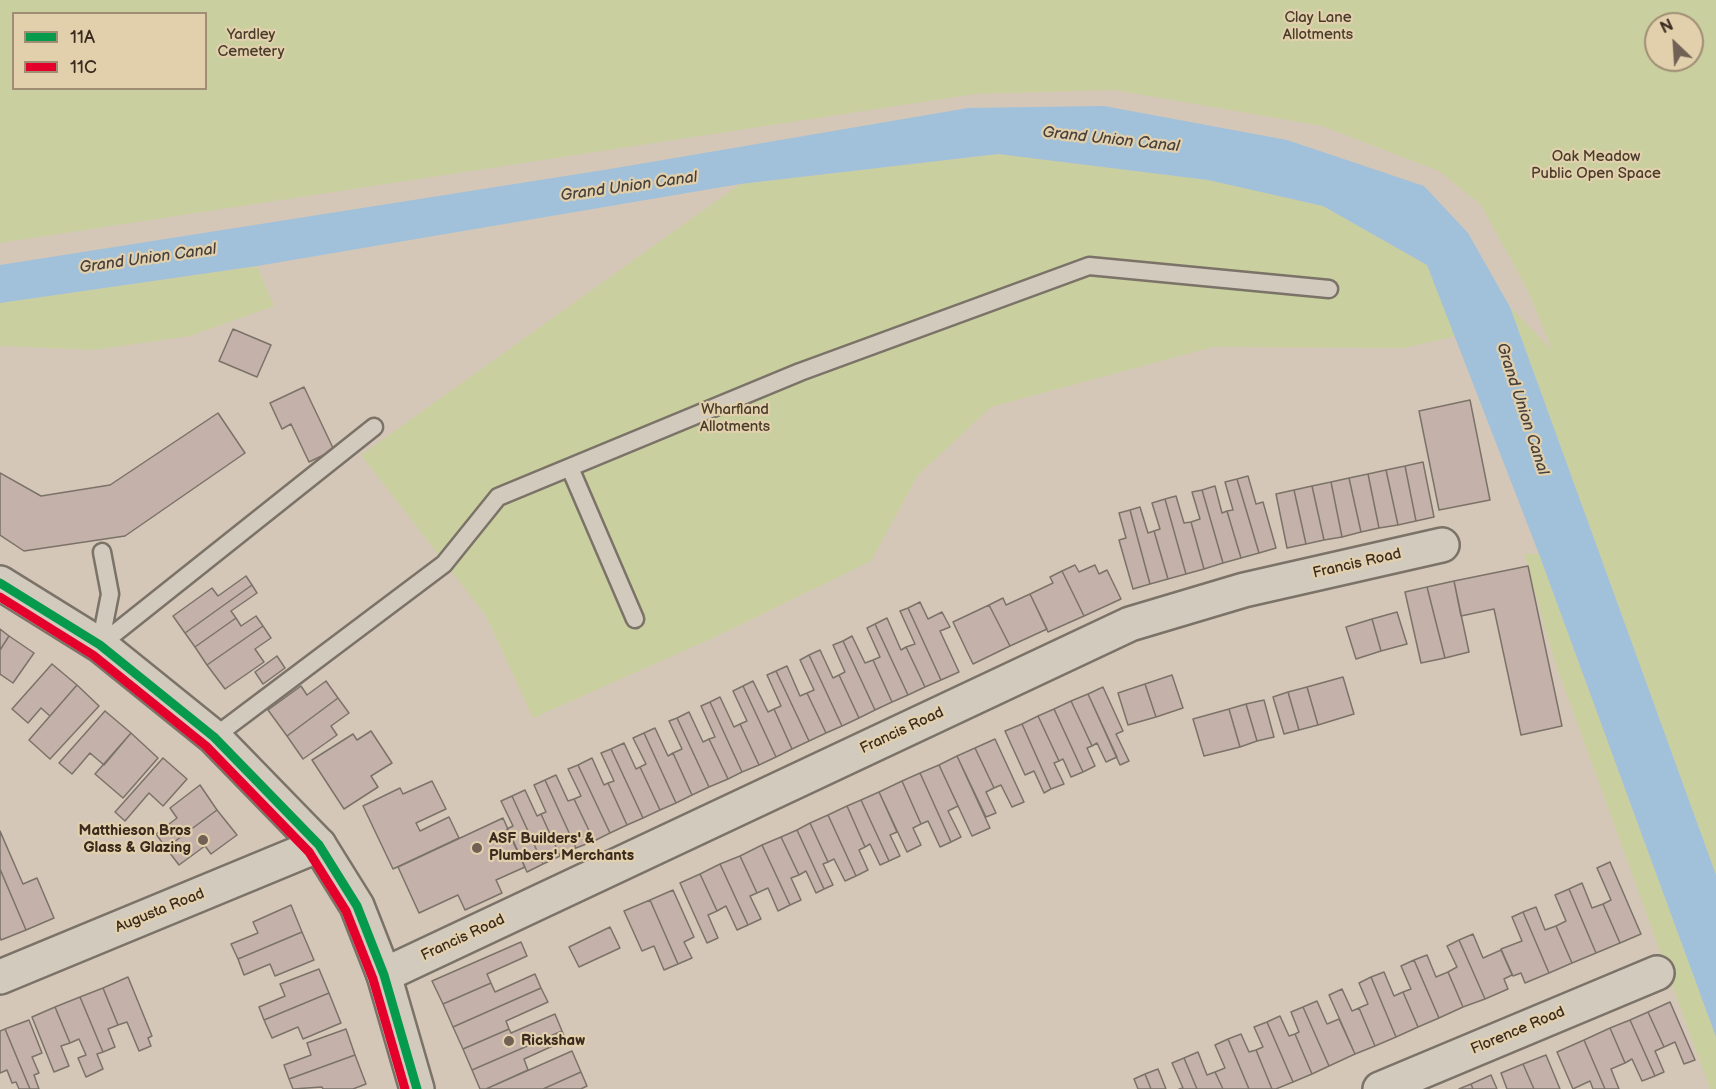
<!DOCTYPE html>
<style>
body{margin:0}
#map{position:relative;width:1716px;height:1089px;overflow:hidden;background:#d5c7b8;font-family:"Balsamiq Sans",sans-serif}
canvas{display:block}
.legend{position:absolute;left:12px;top:12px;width:195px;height:78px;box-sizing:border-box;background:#e2d0ad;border:2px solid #9f8e74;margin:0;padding:8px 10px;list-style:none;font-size:18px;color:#3b2a1e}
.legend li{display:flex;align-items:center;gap:12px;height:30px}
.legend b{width:30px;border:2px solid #9f8e74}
.north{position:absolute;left:1644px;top:12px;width:60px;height:60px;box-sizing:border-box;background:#e2d0ad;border:2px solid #9f8e74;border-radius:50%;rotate:335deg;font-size:16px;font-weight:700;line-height:24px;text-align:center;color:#3b2a1e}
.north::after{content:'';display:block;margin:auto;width:21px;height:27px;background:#716154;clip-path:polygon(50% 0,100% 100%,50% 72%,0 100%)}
</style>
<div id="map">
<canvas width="1716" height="1089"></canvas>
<ul class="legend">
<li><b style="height:8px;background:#069a4c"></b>11A</li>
<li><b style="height:8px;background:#e4002b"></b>11C</li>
</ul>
<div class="north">N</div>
</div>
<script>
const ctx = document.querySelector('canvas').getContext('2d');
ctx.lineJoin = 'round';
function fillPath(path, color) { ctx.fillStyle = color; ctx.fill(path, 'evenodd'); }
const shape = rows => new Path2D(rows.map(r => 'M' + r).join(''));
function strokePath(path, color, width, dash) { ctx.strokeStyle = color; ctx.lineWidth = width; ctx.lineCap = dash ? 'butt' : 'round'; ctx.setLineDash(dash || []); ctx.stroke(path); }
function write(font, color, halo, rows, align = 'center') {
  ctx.font = font + ' "Balsamiq Sans",sans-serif'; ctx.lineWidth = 4.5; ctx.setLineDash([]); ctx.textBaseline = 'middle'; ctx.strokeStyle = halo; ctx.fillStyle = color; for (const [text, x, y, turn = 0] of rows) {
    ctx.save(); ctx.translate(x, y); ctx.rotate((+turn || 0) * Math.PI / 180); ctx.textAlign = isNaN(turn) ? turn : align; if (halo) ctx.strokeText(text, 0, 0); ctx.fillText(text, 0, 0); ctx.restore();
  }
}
const green = shape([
 [0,0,1716,0,1716,875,1510,307,1552,350,1527,289,1481,205,1439,171,1322,126,1114,90,975,94,0,243],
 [14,14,206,14,206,88,14,88],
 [1656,24,1692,24,1692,60,1656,60],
 [998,154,1208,180,1323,206,1427,265,1456,336,1404,348,1213,347,991,407,918,475,871,561,715,637,533,718,486,616,361,455,740,184],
 [257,266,274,306,190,336,94,350,0,346,0,303],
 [1524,554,1539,554,1716,1037,1716,1089,1710,1089,1555,662]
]);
const water = shape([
 [1104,106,1287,140,1424,186,1468,233,1510,307,1716,875,1716,1037,1539,554,1427,265,1323,206,1208,180,998,154,740,184,257,266,0,303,0,265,610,169,968,108]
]);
const building = shape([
 [233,329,271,345,257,377,219,361,233,329],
 [304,387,334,450,309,462,291,424,282,429,270,403,304,387],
 [1470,400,1490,500,1439,510,1419,411,1470,400],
 [218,413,245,453,125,536,24,551,0,535,0,473,41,496,110,485,218,413],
 [1423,462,1434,517,1416,521,1405,466,1423,462],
 [1405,466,1416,521,1398,525,1386,470,1405,466],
 [1386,470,1398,525,1379,528,1368,474,1386,470],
 [1368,474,1379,528,1361,532,1349,478,1368,474],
 [1248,476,1256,504,1263,502,1276,548,1259,553,1237,479,1248,476],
 [1349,478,1361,532,1342,537,1331,482,1349,478],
 [1237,479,1259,553,1241,558,1227,511,1233,510,1225,482,1237,479],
 [1331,482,1342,537,1324,540,1312,486,1331,482],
 [1215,486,1222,513,1227,511,1241,558,1223,563,1202,490,1215,486],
 [1312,486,1324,540,1306,544,1294,490,1312,486],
 [1202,490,1223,563,1204,569,1191,522,1200,519,1192,492,1202,490],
 [1294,490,1306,544,1287,548,1276,494,1294,490],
 [1176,496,1184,523,1191,522,1204,569,1186,574,1165,499,1176,496],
 [1165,499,1186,574,1168,579,1154,531,1160,529,1152,503,1165,499],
 [1140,507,1148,533,1154,531,1168,579,1150,584,1130,510,1140,507],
 [1130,510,1150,584,1133,589,1119,540,1126,538,1119,513,1130,510],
 [1075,565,1079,572,1095,565,1099,574,1107,570,1121,599,1084,616,1062,571,1075,565],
 [1528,566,1562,726,1521,735,1494,609,1461,616,1454,581,1528,566],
 [1062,571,1084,616,1048,632,1030,594,1053,583,1050,577,1062,571],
 [246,576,252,585,185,633,173,616,212,588,218,596,246,576],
 [1454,581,1469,652,1445,658,1427,587,1454,581],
 [252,585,257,593,231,611,236,618,195,647,185,633,252,585],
 [1427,587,1445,658,1421,663,1405,592,1427,587],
 [1030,594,1047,629,1010,646,989,605,1003,598,1006,605,1030,594],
 [920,602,928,619,942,612,950,627,940,631,959,672,941,680,908,608,920,602],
 [989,605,1010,646,973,664,953,622,989,605],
 [908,608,941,680,925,687,906,647,915,644,900,611,908,608],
 [1397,612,1407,644,1381,651,1372,619,1397,612],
 [256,616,263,626,207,665,195,647,236,618,241,626,256,616],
 [887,618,901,650,906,647,925,687,908,695,875,624,887,618],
 [1372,619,1381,651,1356,659,1346,627,1372,619],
 [875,624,908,695,892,702,873,660,880,657,867,628,875,624],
 [263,626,271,638,255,649,264,662,225,689,207,665,263,626],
 [0,629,9,636,0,650,0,629],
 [9,636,34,653,13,683,0,674,0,650,9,636],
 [852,636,865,663,873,660,892,702,875,710,843,641,852,636],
 [843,641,875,710,859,718,839,675,845,672,833,645,843,641],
 [820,650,833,678,839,675,859,718,842,726,809,655,820,650],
 [809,655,842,726,826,733,807,693,814,690,800,660,809,655],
 [277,656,285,668,263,684,255,672,277,656],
 [52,664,77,685,50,716,41,708,28,723,12,709,52,664],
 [787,666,800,696,807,693,826,733,809,741,776,671,787,666],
 [776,671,809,741,792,749,774,709,781,706,767,675,776,671],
 [1172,675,1183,708,1156,717,1145,684,1172,675],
 [1343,677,1354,714,1318,725,1307,687,1343,677],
 [326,681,338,698,287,736,268,710,301,686,307,695,326,681],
 [753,681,768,712,774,709,792,749,776,757,743,686,753,681],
 [1145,684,1156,717,1128,725,1118,693,1145,684],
 [77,685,99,706,50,759,29,740,77,685],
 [743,686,776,757,759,765,740,724,747,721,733,691,743,686],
 [1103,687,1123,731,1116,734,1129,761,1120,765,1088,694,1103,687],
 [1307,687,1318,725,1299,730,1288,692,1307,687],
 [1288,692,1299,730,1284,734,1273,697,1288,692],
 [1088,694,1117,757,1106,762,1097,743,1092,746,1071,701,1088,694],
 [720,697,734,727,740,724,759,765,742,772,710,702,720,697],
 [338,698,349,713,331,726,337,735,303,759,287,736,338,698],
 [1264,700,1274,737,1257,741,1246,704,1264,700],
 [1071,701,1092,746,1087,748,1095,766,1083,772,1054,709,1071,701],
 [710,702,742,772,728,779,709,739,715,737,701,706,710,702],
 [1246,704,1257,741,1240,747,1229,709,1246,704],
 [1054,709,1083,772,1071,777,1063,759,1059,761,1038,716,1054,709],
 [1229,709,1240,747,1204,756,1193,719,1229,709],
 [105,711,131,733,104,765,90,753,72,774,59,763,105,711],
 [689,712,703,742,709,739,728,779,709,787,677,718,689,712],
 [1038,716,1059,761,1054,763,1064,784,1051,789,1022,724,1038,716],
 [677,718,709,787,692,795,673,753,682,749,669,721,677,718],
 [1022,724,1051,789,1044,793,1034,771,1025,775,1005,731,1022,724],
 [655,728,668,756,673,753,692,795,676,803,644,733,655,728],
 [371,731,392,763,371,776,378,787,344,809,312,760,353,734,357,740,371,731],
 [131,733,158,758,123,798,95,774,131,733],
 [644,733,676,803,660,810,640,767,646,764,633,738,644,733],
 [995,739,1024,802,1012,807,1001,785,994,788,975,748,995,739],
 [624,743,636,769,640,767,660,810,643,818,611,749,624,743],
 [975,748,994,788,986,792,996,813,986,817,957,756,975,748],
 [611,749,643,818,627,825,608,783,614,781,601,753,611,749],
 [957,756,990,828,972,836,939,765,957,756],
 [163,758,187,779,163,806,149,793,125,821,115,812,163,758],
 [592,758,604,785,608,783,627,825,610,833,578,765,592,758],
 [578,765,610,833,594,841,574,799,581,796,568,769,578,765],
 [939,765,958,806,948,811,961,837,951,842,920,773,939,765],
 [920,773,951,842,940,847,928,821,921,824,902,781,920,773],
 [556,775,568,801,574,799,594,841,576,848,545,780,556,775],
 [545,780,576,848,560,856,541,814,546,812,534,785,545,780],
 [432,781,446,809,416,823,420,831,449,817,459,838,393,869,363,806,400,788,403,794,432,781],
 [902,781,921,824,913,828,921,845,907,852,879,792,902,781],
 [200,785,217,810,166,848,156,834,177,818,170,808,200,785],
 [525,790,537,816,541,814,560,856,543,864,512,796,525,790],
 [879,792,897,832,890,835,900,856,889,861,861,800,879,792],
 [512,796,543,864,527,872,507,829,513,826,501,801,512,796],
 [861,800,889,861,880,865,870,844,865,847,847,806,861,800],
 [847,806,865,847,859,850,868,870,856,876,828,815,847,806],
 [217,810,237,835,211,854,205,846,179,865,166,848,217,810],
 [828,815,856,876,845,881,834,859,828,862,810,823,828,815],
 [503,818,525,867,496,880,502,893,465,910,458,895,419,913,398,867,503,818],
 [810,823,828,862,823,864,833,885,824,889,797,830,810,823],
 [797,830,824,889,816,893,806,871,799,875,781,837,797,830],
 [0,831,23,884,37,878,54,918,26,930,0,869,0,831],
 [781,837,799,875,791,878,801,900,790,905,762,845,781,837],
 [762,845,790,905,778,911,768,888,757,893,740,856,762,845],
 [740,856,757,893,750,896,761,919,748,925,720,864,740,856],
 [1610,862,1641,934,1620,943,1603,904,1611,900,1597,868,1610,862],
 [720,864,748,925,737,930,726,906,717,911,700,874,720,864],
 [0,869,26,930,1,940,0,937,0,869],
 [700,874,717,911,708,915,718,938,707,943,680,883,700,874],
 [1582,883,1592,908,1603,904,1620,943,1596,953,1569,889,1582,883],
 [1569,889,1596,953,1572,963,1556,926,1566,921,1555,895,1569,889],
 [673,890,694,937,684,942,692,958,678,964,650,900,673,890],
 [650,900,678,964,664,970,654,946,642,951,624,911,650,900],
 [291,905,302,932,238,959,231,944,258,933,253,922,291,905],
 [1536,907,1545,930,1556,926,1572,963,1549,973,1523,912,1536,907],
 [1523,912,1549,973,1525,983,1521,973,1513,976,1501,949,1522,941,1512,917,1523,912],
 [610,927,620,948,579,967,569,947,610,927],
 [302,932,314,960,275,976,270,964,244,975,238,959,302,932],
 [1473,934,1483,958,1501,950,1512,975,1504,979,1508,989,1485,999,1459,940,1473,934],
 [1459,940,1485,999,1463,1007,1448,972,1457,967,1447,946,1459,940],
 [521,942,527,956,487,974,491,983,443,1004,432,981,521,942],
 [1427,955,1436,977,1448,972,1463,1007,1439,1018,1414,960,1427,955],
 [1414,960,1439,1018,1418,1027,1403,992,1411,989,1401,966,1414,960],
 [319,969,329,993,264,1020,259,1007,285,996,280,984,319,969],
 [1384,972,1394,996,1403,992,1418,1027,1396,1037,1371,977,1384,972],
 [535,974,541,988,453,1027,443,1004,491,983,495,992,535,974],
 [128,977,152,1036,148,1038,151,1046,139,1051,127,1022,118,1025,103,988,128,977],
 [1371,977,1396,1037,1375,1046,1359,1008,1368,1004,1359,983,1371,977],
 [103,988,118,1025,108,1029,115,1047,103,1052,80,997,103,988],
 [541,988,548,1002,506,1021,509,1029,463,1049,453,1027,541,988],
 [1342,989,1352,1011,1359,1008,1375,1046,1355,1054,1329,995,1342,989],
 [329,993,341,1023,303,1039,298,1027,272,1038,264,1020,329,993],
 [80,997,103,1052,97,1054,103,1069,86,1077,78,1058,86,1055,79,1039,70,1043,55,1007,80,997],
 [1317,1001,1327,1024,1339,1019,1355,1054,1329,1066,1303,1007,1317,1001],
 [1670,1002,1695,1060,1684,1064,1675,1042,1664,1047,1648,1012,1670,1002],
 [55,1007,70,1043,61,1046,69,1066,54,1072,32,1017,55,1007],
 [1303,1007,1329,1066,1312,1074,1295,1034,1299,1032,1291,1012,1303,1007],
 [1648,1012,1664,1047,1655,1051,1664,1072,1655,1076,1630,1020,1648,1012],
 [555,1014,562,1031,472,1070,463,1049,509,1029,511,1033,555,1014],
 [1280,1016,1289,1036,1295,1034,1312,1074,1293,1082,1267,1022,1280,1016],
 [29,1020,42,1053,32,1057,39,1073,34,1075,39,1089,30,1089,5,1029,29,1020],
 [1630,1020,1655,1076,1642,1081,1632,1059,1625,1063,1610,1028,1630,1020],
 [1267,1022,1293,1082,1276,1089,1272,1089,1256,1050,1263,1047,1254,1027,1267,1022],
 [1610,1028,1625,1063,1611,1069,1619,1089,1605,1089,1584,1040,1610,1028],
 [5,1029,30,1089,19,1089,16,1082,12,1083,7,1070,0,1073,0,1031,5,1029],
 [346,1029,355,1055,289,1079,284,1065,311,1055,307,1043,346,1029],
 [562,1031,566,1040,524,1059,528,1070,486,1089,480,1089,472,1070,562,1031],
 [1241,1034,1249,1052,1256,1050,1272,1089,1249,1089,1228,1039,1241,1034],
 [1228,1039,1249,1089,1223,1089,1215,1072,1225,1068,1215,1045,1228,1039],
 [1584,1040,1605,1089,1593,1089,1590,1081,1573,1089,1557,1052,1584,1040],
 [572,1051,581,1072,543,1089,486,1089,572,1051],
 [1198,1052,1207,1075,1215,1072,1223,1089,1197,1089,1184,1058,1198,1052],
 [355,1055,366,1084,353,1089,323,1089,322,1087,293,1089,289,1079,355,1055],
 [1546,1055,1560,1089,1534,1089,1523,1064,1546,1055],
 [1184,1058,1197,1089,1179,1089,1183,1088,1172,1063,1184,1058],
 [1523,1064,1534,1089,1507,1089,1501,1073,1523,1064],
 [1158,1069,1166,1089,1151,1089,1145,1074,1158,1069],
 [581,1072,587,1086,581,1089,543,1089,581,1072],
 [1145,1074,1151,1089,1138,1089,1134,1079,1145,1074],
 [1491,1075,1497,1089,1473,1089,1471,1084,1491,1075],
 [1471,1084,1473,1089,1459,1089,1471,1084]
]);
const lane = shape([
 [570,468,635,619],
 [100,645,374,427],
 [100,645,110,594,102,552],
 [214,737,444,564,498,497,800,372,1089,266,1329,289]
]);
const street = shape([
 [384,975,1130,624,1244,590,1442,545],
 [0,977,319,845],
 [1380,1089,1657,973]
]);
const secondary = shape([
 [0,583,100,645,214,737,319,845,357,906,384,975,417,1089]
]);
const bus1 = shape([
 [0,583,100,645,214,737,319,845,357,906,384,975,417,1089]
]);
const bus2 = shape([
 [0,597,93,655,206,746,309,852,346,911,373,979,405,1089]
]);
const markers = [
 [203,840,6,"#716154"],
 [477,848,6,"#716154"],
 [509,1041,6,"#716154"]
];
const parkNames = [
 ["Clay Lane",1318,18],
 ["Allotments",1318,35],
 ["Yardley",251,35],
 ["Cemetery",251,52],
 ["Oak Meadow",1596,157],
 ["Public Open Space",1596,174],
 ["Wharfland",735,410],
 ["Allotments",735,427]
];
const streetNames = [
 ["Francis Road",1357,564,-13],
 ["Francis Road",902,731,-25],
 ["Augusta Road",160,911,-22],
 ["Francis Road",463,938,-25],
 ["Florence Road",1518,1031,-23]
];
const poiNames = [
 ["Matthieson Bros",191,831,"right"],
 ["Glass & Glazing",191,848,"right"],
 ["ASF Builders' &",489,839],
 ["Plumbers' Merchants",489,856],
 ["Rickshaw",521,1041]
];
const waterNames = [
 ["Grand Union Canal",1111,140,6],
 ["Grand Union Canal",629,187,-8],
 ["Grand Union Canal",148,259,-8],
 ["Grand Union Canal",1522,409,72]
];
fillPath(green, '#c9cf9f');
fillPath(water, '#a0c1d9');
fillPath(building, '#c3b1aa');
strokePath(building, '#7b7268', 1.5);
strokePath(lane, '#7b7268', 21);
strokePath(street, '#7b7268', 38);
strokePath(secondary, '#7b7268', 38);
strokePath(lane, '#d2cabd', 16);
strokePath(street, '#d2cabd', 33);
strokePath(secondary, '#d2cabd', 33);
strokePath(bus1, '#069a4c', 9);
strokePath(bus2, '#e4002b', 9);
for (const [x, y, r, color] of markers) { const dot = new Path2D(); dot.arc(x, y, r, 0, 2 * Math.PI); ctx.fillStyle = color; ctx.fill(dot); strokePath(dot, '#e2d0ad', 2); }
write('15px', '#483b29', '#e2d0ad', parkNames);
write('15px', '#3b2a1e', '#e2d0ad', streetNames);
write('bold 15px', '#3b2a1e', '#e2d0ad', poiNames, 'left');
write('italic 16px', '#47403c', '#e2d0ad', waterNames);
</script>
